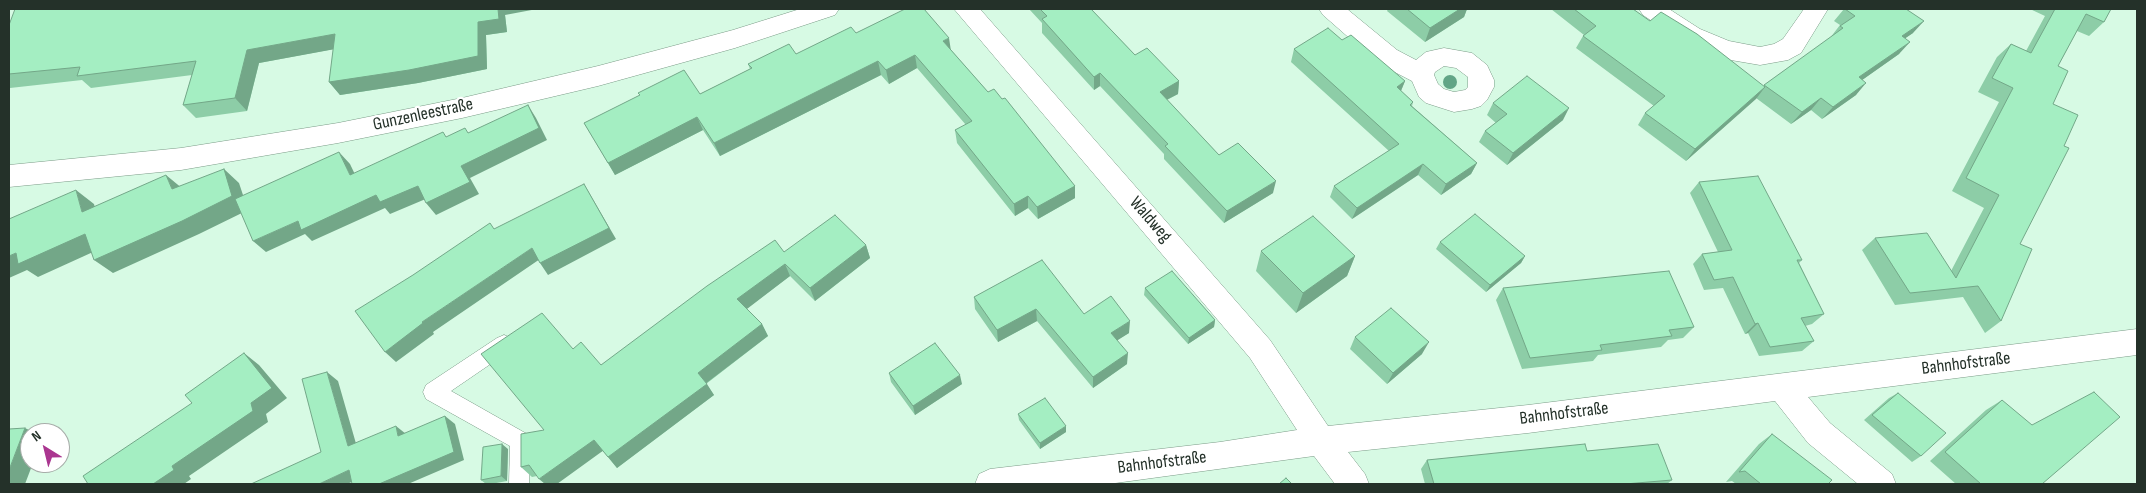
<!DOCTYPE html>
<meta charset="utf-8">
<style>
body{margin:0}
#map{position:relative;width:2146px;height:493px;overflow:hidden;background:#d7fae4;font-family:"Sofia Sans Condensed",sans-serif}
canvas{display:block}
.frame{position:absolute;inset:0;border:10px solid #243129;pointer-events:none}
.north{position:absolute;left:20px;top:423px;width:50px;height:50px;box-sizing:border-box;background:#fff;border:1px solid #a7ada9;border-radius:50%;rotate:324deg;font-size:14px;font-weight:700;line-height:20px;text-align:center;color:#243129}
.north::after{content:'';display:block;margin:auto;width:18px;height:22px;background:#aa3690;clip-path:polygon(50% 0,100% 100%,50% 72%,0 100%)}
</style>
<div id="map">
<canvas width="2146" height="493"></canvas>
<div class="frame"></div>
<div class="north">N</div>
</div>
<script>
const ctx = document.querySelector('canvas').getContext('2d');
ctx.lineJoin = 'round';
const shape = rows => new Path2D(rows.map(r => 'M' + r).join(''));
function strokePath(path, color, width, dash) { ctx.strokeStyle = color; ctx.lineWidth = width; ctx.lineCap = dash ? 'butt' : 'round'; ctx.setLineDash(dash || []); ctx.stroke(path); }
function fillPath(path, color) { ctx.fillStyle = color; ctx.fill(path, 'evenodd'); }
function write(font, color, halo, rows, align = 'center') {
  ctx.font = font + ' "Sofia Sans Condensed",sans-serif'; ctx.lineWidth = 4.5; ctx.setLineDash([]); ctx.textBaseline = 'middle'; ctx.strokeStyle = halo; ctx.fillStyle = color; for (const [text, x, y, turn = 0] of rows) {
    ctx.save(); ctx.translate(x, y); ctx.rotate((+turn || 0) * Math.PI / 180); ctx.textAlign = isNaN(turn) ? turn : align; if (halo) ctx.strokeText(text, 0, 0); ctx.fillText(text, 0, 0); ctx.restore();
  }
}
const service = shape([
 [504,335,511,338,514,344,511,350,451,391,527,434,530,441,529,484,509,484,510,446,426,399,423,392,426,385,497,338,504,335]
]);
const minor = shape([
 [800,9,839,9,835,15,735,48,598,86,462,118,338,143,181,170,9,187,9,165,181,148,338,123,462,98,598,66,733,30,800,9],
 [954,9,980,9,1270,340,1328,426,1528,405,2137,329,2137,355,1808,397,1830,423,1892,474,1896,484,1858,484,1808,443,1775,401,1528,433,1348,452,1365,474,1369,484,1335,484,1314,456,1108,484,975,484,979,474,990,469,1220,442,1297,430,1250,358,954,9],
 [1319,9,1347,9,1397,50,1416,60,1426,52,1444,48,1472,53,1487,65,1494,80,1494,87,1487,100,1481,106,1472,109,1454,112,1426,103,1419,97,1412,81,1379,64,1323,15,1319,9],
 [1444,66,1456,68,1468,77,1468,87,1465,90,1454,92,1444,89,1438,84,1434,75,1435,72,1444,66],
 [1639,9,1669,9,1700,29,1729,41,1760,47,1774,44,1783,39,1804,9,1828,9,1801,53,1788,60,1760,65,1725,59,1682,41,1643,15,1639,9]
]);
const trees = [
 [1450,82]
];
const wall = shape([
 [1029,9,1091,9,1135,55,1179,81,1178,94,1167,100,1219,155,1273,193,1224,223,1164,159,1164,154,1100,86,1094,90,1042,33,1042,23],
 [1388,9,1467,9,1464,17,1425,42,1387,11],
 [1551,9,1633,9,1650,21,1763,86,1830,38,1840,25,1834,21,1844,9,1906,9,1913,33,1905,38,1899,54,1862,80,1856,95,1822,119,1811,110,1791,124,1756,98,1686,161,1638,125,1645,113,1654,106,1576,48,1583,36,1584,35],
 [2030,9,2111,9,2104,22,2089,36,2077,31,2058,66,2053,104,2020,244,2001,321,1985,333,1963,297,1895,305,1862,250,1875,238,1951,271,1984,208,1952,191,1999,102,1978,92,1997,57,2011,44,2026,51,2045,16],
 [505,15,507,32,486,35,487,69,418,83,340,95,329,82,334,49,259,63,247,111,196,118,183,105,192,75,91,88,82,80,10,88,9,90,9,25],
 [856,33,951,50,988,92,1075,186,1075,198,1038,219,1028,208,1015,216,957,143,955,130,966,125,917,68,889,84,881,75,720,156,703,130,615,175,584,123,700,94,750,69,748,64,796,54],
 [1342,40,1405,81,1401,91,1413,102,1412,106,1477,163,1471,174,1441,195,1418,175,1352,219,1330,197,1334,186,1389,151,1291,62,1294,49],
 [1493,103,1563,120,1507,165,1479,142,1485,131,1496,123,1487,115],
 [1699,182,1802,260,1799,263,1824,314,1812,324,1805,326,1814,341,1802,351,1759,356,1748,333,1745,334,1723,288,1704,290,1693,264,1702,254,1718,252,1690,193],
 [1440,242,1525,256,1521,263,1486,292,1436,249],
 [866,245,870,258,815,301,790,276,746,309,762,324,768,336,706,384,714,395,617,468,603,451,537,476,532,477,521,467,544,430,573,349,601,365,784,252],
 [1261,251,1355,256,1347,276,1296,313,1256,271],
 [1145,288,1215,320,1214,327,1188,344,1144,295],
 [1503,288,1694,327,1683,338,1668,340,1661,347,1598,355,1593,361,1522,369,1496,300],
 [974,297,1084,314,1129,333,1117,340,1127,364,1093,388,1037,321,998,342,975,309],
 [1355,337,1422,354,1387,384,1350,349],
 [889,373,962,384,915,415,891,382],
 [1898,393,1921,456,1912,462,1864,420,1889,398],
 [2002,400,2042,484,1956,484,1930,461,1986,410],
 [1018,414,1066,432,1040,449,1019,420],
 [1772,434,1828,484,1736,484,1732,481,1726,482,1759,444],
 [508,449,507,481,491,484,486,484,481,480],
 [1587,451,1672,480,1667,484,1425,484,1421,469,1427,460]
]);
const shadedWall = shape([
 [498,9,537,9,505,15,507,32,486,35,487,69,418,83,340,95,329,82,478,22],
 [1460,9,1467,9,1464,17,1425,42,1430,28],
 [1924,21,1913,33,1891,48,1902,36],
 [335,34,346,47,259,63,247,111,235,98,247,50],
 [949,38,951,51,943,41],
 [1910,42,1899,54,1848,90,1859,77],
 [915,55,917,68,889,84,886,70],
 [878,61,881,75,720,156,714,143],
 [1100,73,1100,86,1094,90,1094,77],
 [1179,81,1178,94,1158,104,1160,92],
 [1405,81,1400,93,1397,87],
 [1866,83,1856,95,1822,119,1833,107],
 [1765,87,1756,99,1686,161,1695,149],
 [1821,98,1811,110,1791,124,1802,112],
 [528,105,536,118,547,140,470,178,479,194,436,215,426,203,461,166],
 [1569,108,1563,120,1507,165,1513,153],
 [697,117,703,130,615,175,608,163],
 [339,152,350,164,361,187,350,175],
 [1477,163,1471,174,1441,195,1446,184],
 [1423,164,1418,175,1352,219,1357,208],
 [224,169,239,183,248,210,199,234,113,273,94,260],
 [166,175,183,189,172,189],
 [1276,181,1273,193,1224,223,1227,211],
 [584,184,616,239,548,275,540,263],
 [418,186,428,198,390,214,385,208,312,241,305,234,266,252,253,241,298,221,376,195],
 [1075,186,1075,198,1038,219,1037,207],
 [76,190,94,204,100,226,82,212],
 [1028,196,1028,208,1015,216,1014,204],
 [85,234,104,247,38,277,27,270,9,278,9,256,16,253],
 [866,245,870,258,815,301,810,288],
 [532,248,540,259,433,332,434,334,396,362,385,352,422,322],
 [1355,256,1347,276,1296,313,1303,293],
 [1525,256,1521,263,1486,292,1490,285],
 [785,264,790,276,743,312,737,299],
 [1036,309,1037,321,998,342,997,330],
 [1215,320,1214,327,1188,344,1189,338],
 [1130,321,1129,333,1110,345,1111,333],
 [1758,323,1748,333,1745,334,1755,324],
 [762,324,768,336,705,384,698,373],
 [1429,342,1422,354,1387,384,1393,373],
 [244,353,259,365,287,398,266,414,268,422,189,476,191,479,184,484,153,484,172,466,251,403],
 [1128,353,1127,364,1093,388,1093,377],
 [327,372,338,381,359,454,348,446],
 [960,375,962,384,915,415,913,406],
 [707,384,714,395,617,468,608,457],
 [445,416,455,424,464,460,408,484,379,484],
 [396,426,406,434,398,436],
 [1066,426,1066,432,1040,449,1040,443],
 [25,428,35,433,30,433,30,463,33,463,25,484,11,484,9,483,9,470],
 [594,440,604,450,557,484,545,484,539,479],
 [502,444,508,449,507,481,501,476],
 [349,470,361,478,347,484,319,484]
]);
const building = shape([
 [15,9,498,9,499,19,478,22,478,56,409,70,329,82,335,34,247,50,235,98,183,105,196,61,77,76,80,67,9,74,9,25,15,9],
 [905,9,924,9,949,38,943,41,988,92,994,89,1002,99,1005,98,1075,186,1037,207,1028,196,1014,204,955,130,972,121,915,55,886,70,878,61,714,143,697,117,608,163,584,123,640,95,638,93,684,70,700,94,752,68,748,64,789,44,796,54,851,27,856,33,905,9],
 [1040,9,1091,9,1135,55,1147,48,1179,81,1160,92,1219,155,1238,143,1276,181,1227,211,1165,146,1168,144,1100,73,1094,77,1042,19,1047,16,1040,9],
 [1407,9,1460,9,1430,28,1407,9],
 [1574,9,1633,9,1650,21,1661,12,1697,34,1765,87,1695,149,1645,113,1665,96,1583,36,1596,26,1574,9],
 [1845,9,1906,9,1924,21,1902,36,1910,42,1859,77,1866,83,1833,107,1821,98,1802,112,1764,85,1843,28,1840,26,1855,16,1845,9],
 [2055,9,2111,9,2104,22,2086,14,2058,66,2068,71,2053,104,2078,115,2064,146,2069,148,2020,244,2032,249,2001,321,1978,286,1910,293,1875,238,1927,233,1956,278,1999,195,1966,178,2013,88,1992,78,2011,44,2031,53,2055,9],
 [1328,28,1342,40,1351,35,1405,81,1397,87,1413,102,1410,105,1477,163,1446,184,1423,164,1357,208,1334,186,1399,144,1294,49,1328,28],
 [1527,76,1569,108,1513,153,1485,131,1507,114,1493,103,1527,76],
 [528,105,539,128,461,166,470,182,426,203,418,186,380,202,376,195,301,230,298,221,253,241,235,199,339,152,350,175,443,132,446,137,465,128,468,133,528,105],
 [224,169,232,196,182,221,94,260,85,234,18,264,16,253,9,256,9,219,76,190,82,212,166,175,172,189,224,169],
 [1758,176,1802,260,1797,260,1824,314,1801,318,1814,341,1770,347,1758,323,1755,324,1733,277,1714,280,1702,254,1732,250,1699,182,1758,176],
 [584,184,609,228,540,263,532,248,422,322,423,323,385,352,355,311,413,275,490,223,494,229,584,184],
 [1475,214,1525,256,1490,285,1440,242,1475,214],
 [835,215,866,245,810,288,785,264,737,299,762,324,698,373,707,384,608,457,594,440,539,479,529,465,521,467,521,434,544,430,481,354,542,313,573,349,581,342,601,365,707,286,775,240,784,252,835,215],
 [1313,216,1355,256,1303,293,1261,251,1313,216],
 [1042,260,1084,314,1111,296,1130,321,1111,333,1128,353,1093,377,1036,309,997,330,974,297,1042,260],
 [1172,271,1215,320,1189,338,1145,288,1172,271],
 [1669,271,1694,327,1669,330,1672,336,1600,345,1602,350,1530,358,1503,288,1669,271],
 [1391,308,1429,342,1393,373,1355,337,1391,308],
 [935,343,960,375,913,406,889,373,935,343],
 [244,353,272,388,251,403,253,411,172,466,174,470,153,484,88,484,83,476,192,403,185,395,244,353],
 [327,372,348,446,396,426,398,436,445,416,454,452,379,484,352,484,349,470,319,484,251,484,321,452,302,379,327,372],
 [2094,392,2120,417,2042,484,1981,484,1945,452,2002,400,2032,425,2094,392],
 [1898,393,1946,433,1921,456,1872,415,1898,393],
 [1045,398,1066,426,1040,443,1018,414,1045,398],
 [25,428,9,470,9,429,25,428],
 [1772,434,1832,480,1828,484,1761,484,1745,471,1739,472,1772,434],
 [502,444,501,476,481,480,483,447,502,444],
 [1585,444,1587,451,1658,444,1672,480,1625,484,1434,484,1427,460,1585,444],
 [1286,478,1292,484,1279,484,1286,478]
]);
const streetNames = [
 ["Gunzenleestraße",423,115,-12],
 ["Waldweg",1150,220,49],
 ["Bahnhofstraße",1966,364,-7],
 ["Bahnhofstraße",1564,414,-7],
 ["Bahnhofstraße",1162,463,-7]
];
strokePath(service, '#7b9b87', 1);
strokePath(minor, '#7b9b87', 1);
fillPath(service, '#fff');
fillPath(minor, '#fff');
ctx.fillStyle = '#61a586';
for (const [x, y] of trees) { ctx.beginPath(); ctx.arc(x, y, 7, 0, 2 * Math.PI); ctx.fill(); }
fillPath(wall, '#8dcda7');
fillPath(shadedWall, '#73a788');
fillPath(building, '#a4eec2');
strokePath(building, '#73a788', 1);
write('18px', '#243129', '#fff', streetNames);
</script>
